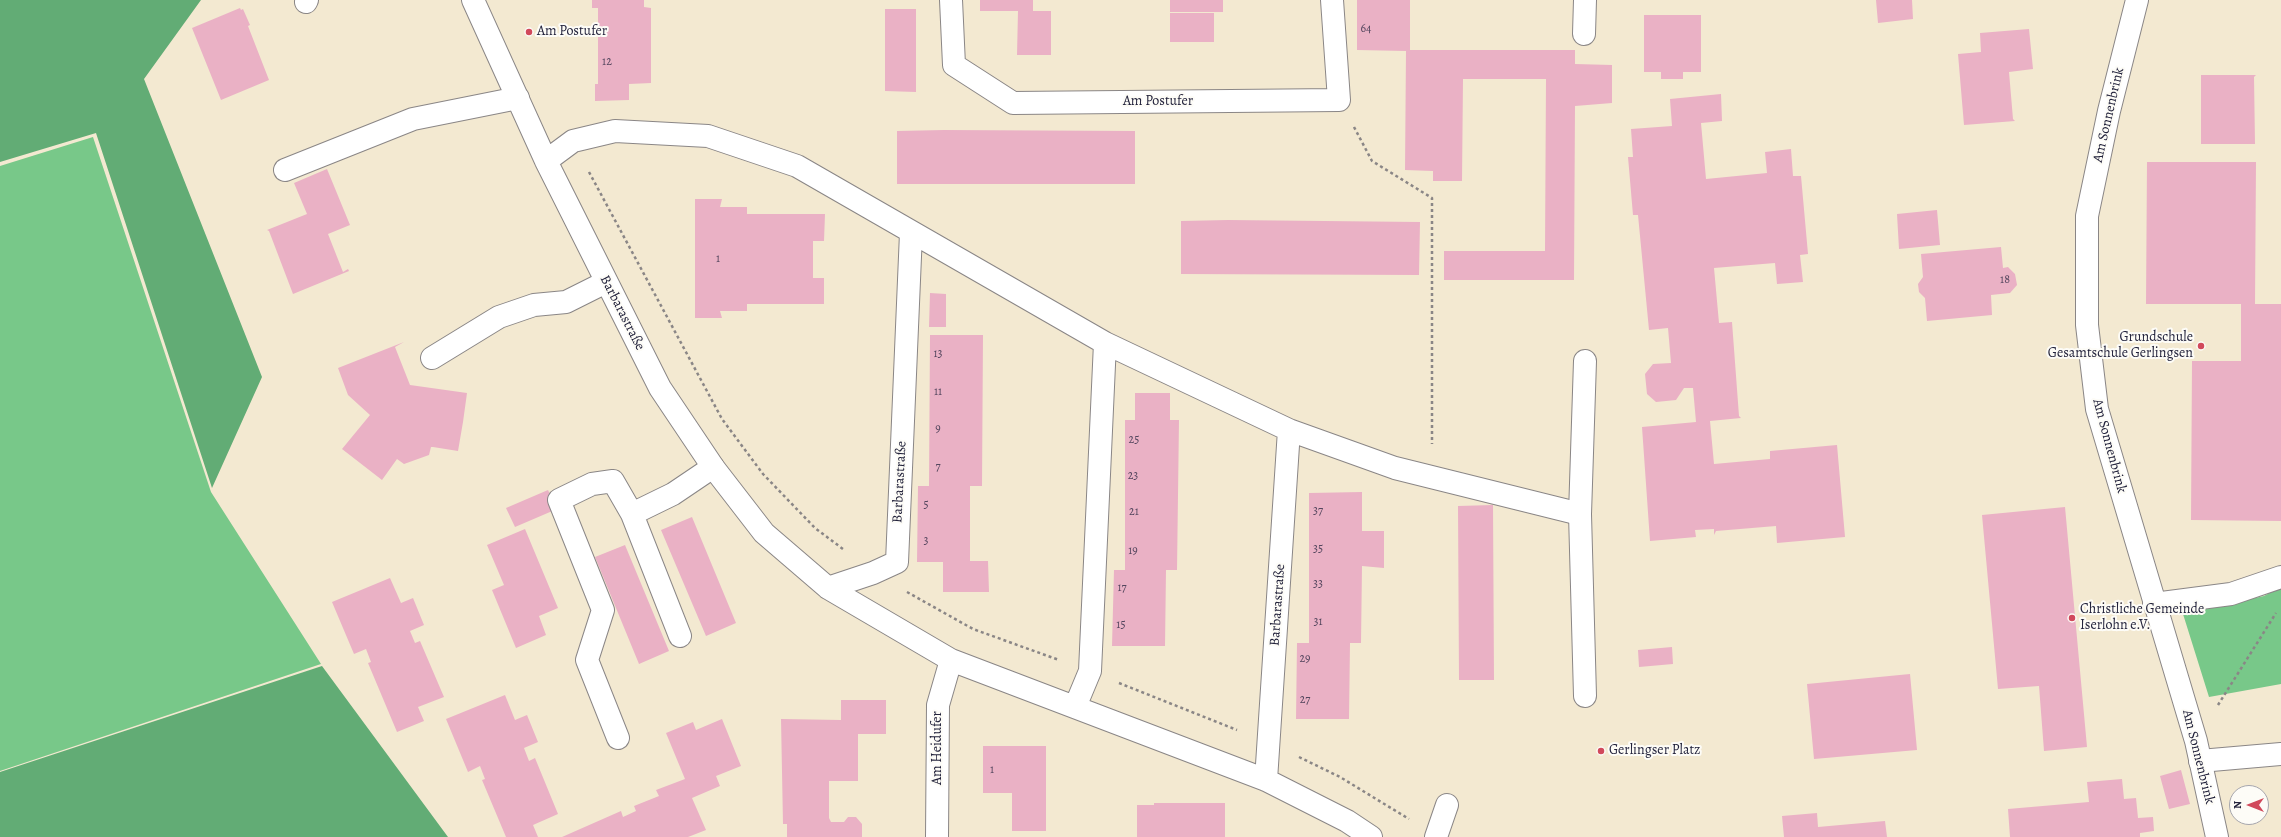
<!DOCTYPE html>
<meta charset="utf-8">
<style>
body{margin:0}
#map{position:relative;width:2281px;height:837px;overflow:hidden;background:#f3e9d1;font-family:Alegreya,serif}
canvas{display:block}
.north{position:absolute;left:2229px;top:785px;width:40px;height:40px;box-sizing:border-box;background:#fdfcf7;border:1px solid #a5a5ac;border-radius:50%;rotate:270deg;font-size:11px;font-weight:700;line-height:16px;text-align:center;color:#22223b}
.north::after{content:'';display:block;margin:auto;width:14px;height:18px;background:#d1495b;clip-path:polygon(50% 0,100% 100%,50% 72%,0 100%)}
</style>
<div id="map">
<canvas width="2281" height="837"></canvas>
<div class="north">N</div>
</div>
<script>
const ctx = document.querySelector('canvas').getContext('2d');
ctx.lineJoin = 'round';
function fillPath(path, color) { ctx.fillStyle = color; ctx.fill(path, 'evenodd'); }
const shape = rows => new Path2D(rows.map(r => 'M' + r).join(''));
function strokePath(path, color, width, dash) { ctx.strokeStyle = color; ctx.lineWidth = width; ctx.lineCap = dash ? 'butt' : 'round'; ctx.setLineDash(dash || []); ctx.stroke(path); }
function write(font, color, halo, rows, align = 'center') {
  ctx.font = font + ' Alegreya,serif'; ctx.lineWidth = 4; ctx.setLineDash([]); ctx.textBaseline = 'middle'; ctx.strokeStyle = halo; ctx.fillStyle = color; for (const [text, x, y, turn = 0] of rows) {
    ctx.save(); ctx.translate(x, y); ctx.rotate((+turn || 0) * Math.PI / 180); ctx.textAlign = isNaN(turn) ? turn : align; if (halo) ctx.strokeText(text, 0, 0); ctx.fillText(text, 0, 0); ctx.restore();
  }
}
const green = shape([
 [93,137,211,492,321,664,0,771,0,166],
 [2281,587,2281,684,2209,697,2183,614,2264,596]
]);
const forest = shape([
 [0,0,201,0,144,79,262,377,212,488,96,133,0,162],
 [322,666,448,837,0,837,0,772]
]);
const building = shape([
 [592,0,644,0,644,7,651,8,651,83,629,84,629,100,595,101,595,84,598,84,598,8,592,8],
 [980,0,1033,0,1033,11,1051,11,1051,55,1017,55,1018,11,980,11],
 [1170,0,1223,0,1223,12,1170,12],
 [1357,0,1410,0,1410,50,1575,50,1575,64,1612,65,1612,103,1575,106,1574,280,1444,280,1444,251,1545,251,1546,79,1463,79,1462,181,1433,181,1433,171,1405,170,1406,51,1357,50],
 [1876,0,1912,0,1913,19,1878,23],
 [240,8,241,10,243,9,250,25,248,26,269,80,221,100,192,28],
 [885,9,916,9,916,92,885,91],
 [1170,13,1214,13,1214,42,1170,42],
 [1644,15,1701,15,1701,72,1683,72,1683,79,1661,79,1661,72,1644,72],
 [2029,29,2033,69,2009,72,2013,119,2015,121,1964,125,1958,54,1981,52,1980,33],
 [2201,75,2256,75,2254,77,2255,144,2201,144],
 [1721,94,1722,121,1701,123,1706,179,1767,173,1765,152,1791,149,1793,176,1801,176,1808,254,1800,255,1803,282,1777,284,1775,263,1714,268,1719,323,1732,322,1739,416,1741,418,1710,421,1714,464,1770,459,1770,451,1837,445,1845,537,1777,543,1776,526,1716,531,1714,535,1714,529,1695,530,1696,537,1650,541,1642,427,1696,422,1693,388,1684,388,1676,400,1656,402,1647,394,1645,374,1653,364,1671,363,1668,328,1649,330,1638,215,1633,215,1628,157,1633,157,1631,129,1672,126,1670,99],
 [944,130,1135,131,1135,184,897,184,897,131],
 [2147,162,2256,162,2255,304,2281,304,2281,521,2191,520,2192,361,2241,361,2241,304,2146,304],
 [327,169,350,225,328,234,343,272,348,269,349,271,293,294,269,231,267,230,307,214,294,183],
 [695,199,722,199,720,207,747,207,747,214,825,214,824,241,813,241,813,278,824,278,824,304,747,304,747,311,720,311,722,318,695,318],
 [1937,210,1940,245,1899,249,1897,214],
 [1228,220,1420,222,1419,275,1181,274,1181,221],
 [2001,247,2003,268,2008,267,2015,274,2017,285,2010,293,1991,295,1992,315,1927,321,1925,298,1919,292,1918,284,1923,277,1921,254],
 [930,293,946,294,946,327,929,327],
 [930,335,983,335,982,486,970,486,970,561,988,561,989,592,943,592,943,562,917,562,918,486,929,486],
 [404,342,395,347,410,385,467,393,463,422,458,451,433,447,431,447,429,455,404,464,397,459,382,480,342,449,370,415,348,395,338,368],
 [1135,393,1170,393,1170,420,1179,420,1177,570,1166,570,1165,646,1112,646,1114,570,1125,570,1125,420,1135,420],
 [548,490,557,509,515,527,506,508],
 [1362,492,1362,531,1384,531,1384,568,1362,566,1361,643,1350,643,1349,719,1296,719,1297,643,1309,643,1309,493],
 [1493,505,1494,680,1459,680,1458,506],
 [2065,507,2087,747,2044,751,2039,686,1998,689,1982,515],
 [692,517,736,623,706,636,661,530],
 [525,529,558,608,539,616,546,635,516,648,492,590,504,585,487,545],
 [625,545,669,651,639,664,595,557],
 [390,578,401,603,413,598,424,625,410,631,415,643,420,641,444,697,418,707,424,721,397,732,368,663,371,662,366,649,354,654,332,602],
 [1672,647,1673,664,1639,667,1638,650],
 [1910,674,1917,750,1814,759,1807,684],
 [505,695,515,720,527,715,538,742,524,748,529,761,535,758,558,814,533,825,538,837,506,837,482,780,485,779,480,766,468,772,446,719],
 [841,700,886,700,886,734,858,734,858,781,829,781,829,818,831,822,844,822,848,817,856,817,862,824,862,837,787,837,787,824,783,824,781,719,841,720],
 [722,719,741,766,716,776,720,786,692,798,706,830,688,837,562,837,621,811,623,817,636,811,634,806,659,796,656,790,685,779,666,733,693,722,696,730],
 [983,746,1046,746,1046,831,1012,831,1012,793,983,793],
 [2181,770,2190,804,2169,809,2160,776],
 [2122,779,2124,799,2136,798,2138,818,2153,817,2154,831,2140,833,2140,837,2010,837,2008,809,2089,802,2087,782],
 [1154,803,1225,803,1225,837,1137,837,1137,805,1154,805],
 [1817,813,1818,827,1885,821,1887,837,1784,837,1782,816]
]);
const path = shape([
 [1354,127,1372,161,1432,198,1432,444],
 [589,172,722,419,763,474,815,528,843,549],
 [907,592,973,629,1059,660],
 [1119,683,1237,730],
 [2218,705,2276,613],
 [1299,757,1340,777,1409,819]
]);
const service = shape([
 [306,2,307,0],
 [1584,34,1585,0],
 [285,170,413,119,518,98],
 [432,358,499,317,534,305,566,302,606,282],
 [1585,361,1580,514,1585,696],
 [2154,604,2231,594,2281,577],
 [680,636,632,514,673,494,713,467],
 [618,738,587,660,603,610,559,500,592,484,613,481,632,514],
 [2200,761,2281,754],
 [1436,837,1447,805]
]);
const minor = shape([
 [473,0,546,161,660,388,713,467,764,533,828,588,951,660,1266,780,1347,821,1371,837],
 [951,0,954,65,1013,103,1339,100,1332,0],
 [2137,0,2109,111,2087,216,2087,325,2097,409,2196,741,2217,837],
 [546,161,573,141,615,131,708,136,797,166,1105,343,1289,430,1395,468,1580,514],
 [828,588,873,573,897,562,911,233],
 [1075,707,1090,671,1105,343],
 [1266,780,1289,430],
 [937,837,938,705,951,660]
]);
const markers = [
 [529,32,4,"#d1495b"],
 [2201,346,4,"#d1495b"],
 [2072,618,4,"#d1495b"],
 [1601,751,4,"#d1495b"]
];
const numberNames = [
 ["64",1366,29],
 ["12",607,62],
 ["1",718,259],
 ["18",2005,280],
 ["13",938,354],
 ["11",938,392],
 ["9",938,429],
 ["25",1134,440],
 ["7",938,467],
 ["23",1133,476],
 ["5",926,505],
 ["37",1318,511],
 ["21",1134,512],
 ["3",926,541],
 ["35",1318,549],
 ["19",1133,551],
 ["33",1318,584],
 ["17",1122,588],
 ["31",1318,622],
 ["15",1121,625],
 ["29",1305,659],
 ["27",1305,700],
 ["1",992,770]
];
const poiNames = [
 ["Am Postufer",537,32],
 ["Grundschule",2193,338,"right"],
 ["Gesamtschule Gerlingsen",2193,354,"right"],
 ["Christliche Gemeinde",2080,610],
 ["Iserlohn e.V.",2080,626],
 ["Gerlingser Platz",1609,751]
];
const streetNames = [
 ["Am Postufer",1158,102],
 ["Am Sonnenbrink",2109,115,-77],
 ["Barbarastraße",622,313,63],
 ["Am Sonnenbrink",2109,446,75],
 ["Barbarastraße",900,482,-87],
 ["Barbarastraße",1278,605,-86],
 ["Am Heidufer",938,748,-90],
 ["Am Sonnenbrink",2198,757,76]
];
fillPath(green, '#78c889');
fillPath(forest, '#62ac75');
fillPath(building, '#eab1c5');
strokePath(service, '#8a8686', 24);
strokePath(minor, '#8a8686', 24);
strokePath(path, '#8a8686', 2.5, [3, 3]);
strokePath(service, '#fff', 22);
strokePath(minor, '#fff', 22);
for (const [x, y, r, color] of markers) { const dot = new Path2D(); dot.arc(x, y, r, 0, 2 * Math.PI); ctx.fillStyle = color; ctx.fill(dot); strokePath(dot, '#fdfcf7', 1.5); }
write('12px', '#54465e', null, numberNames);
write('14px', '#22223b', '#fdfcf7', poiNames, 'left');
write('14px', '#22223b', '#fdfcf7', streetNames);
</script>
